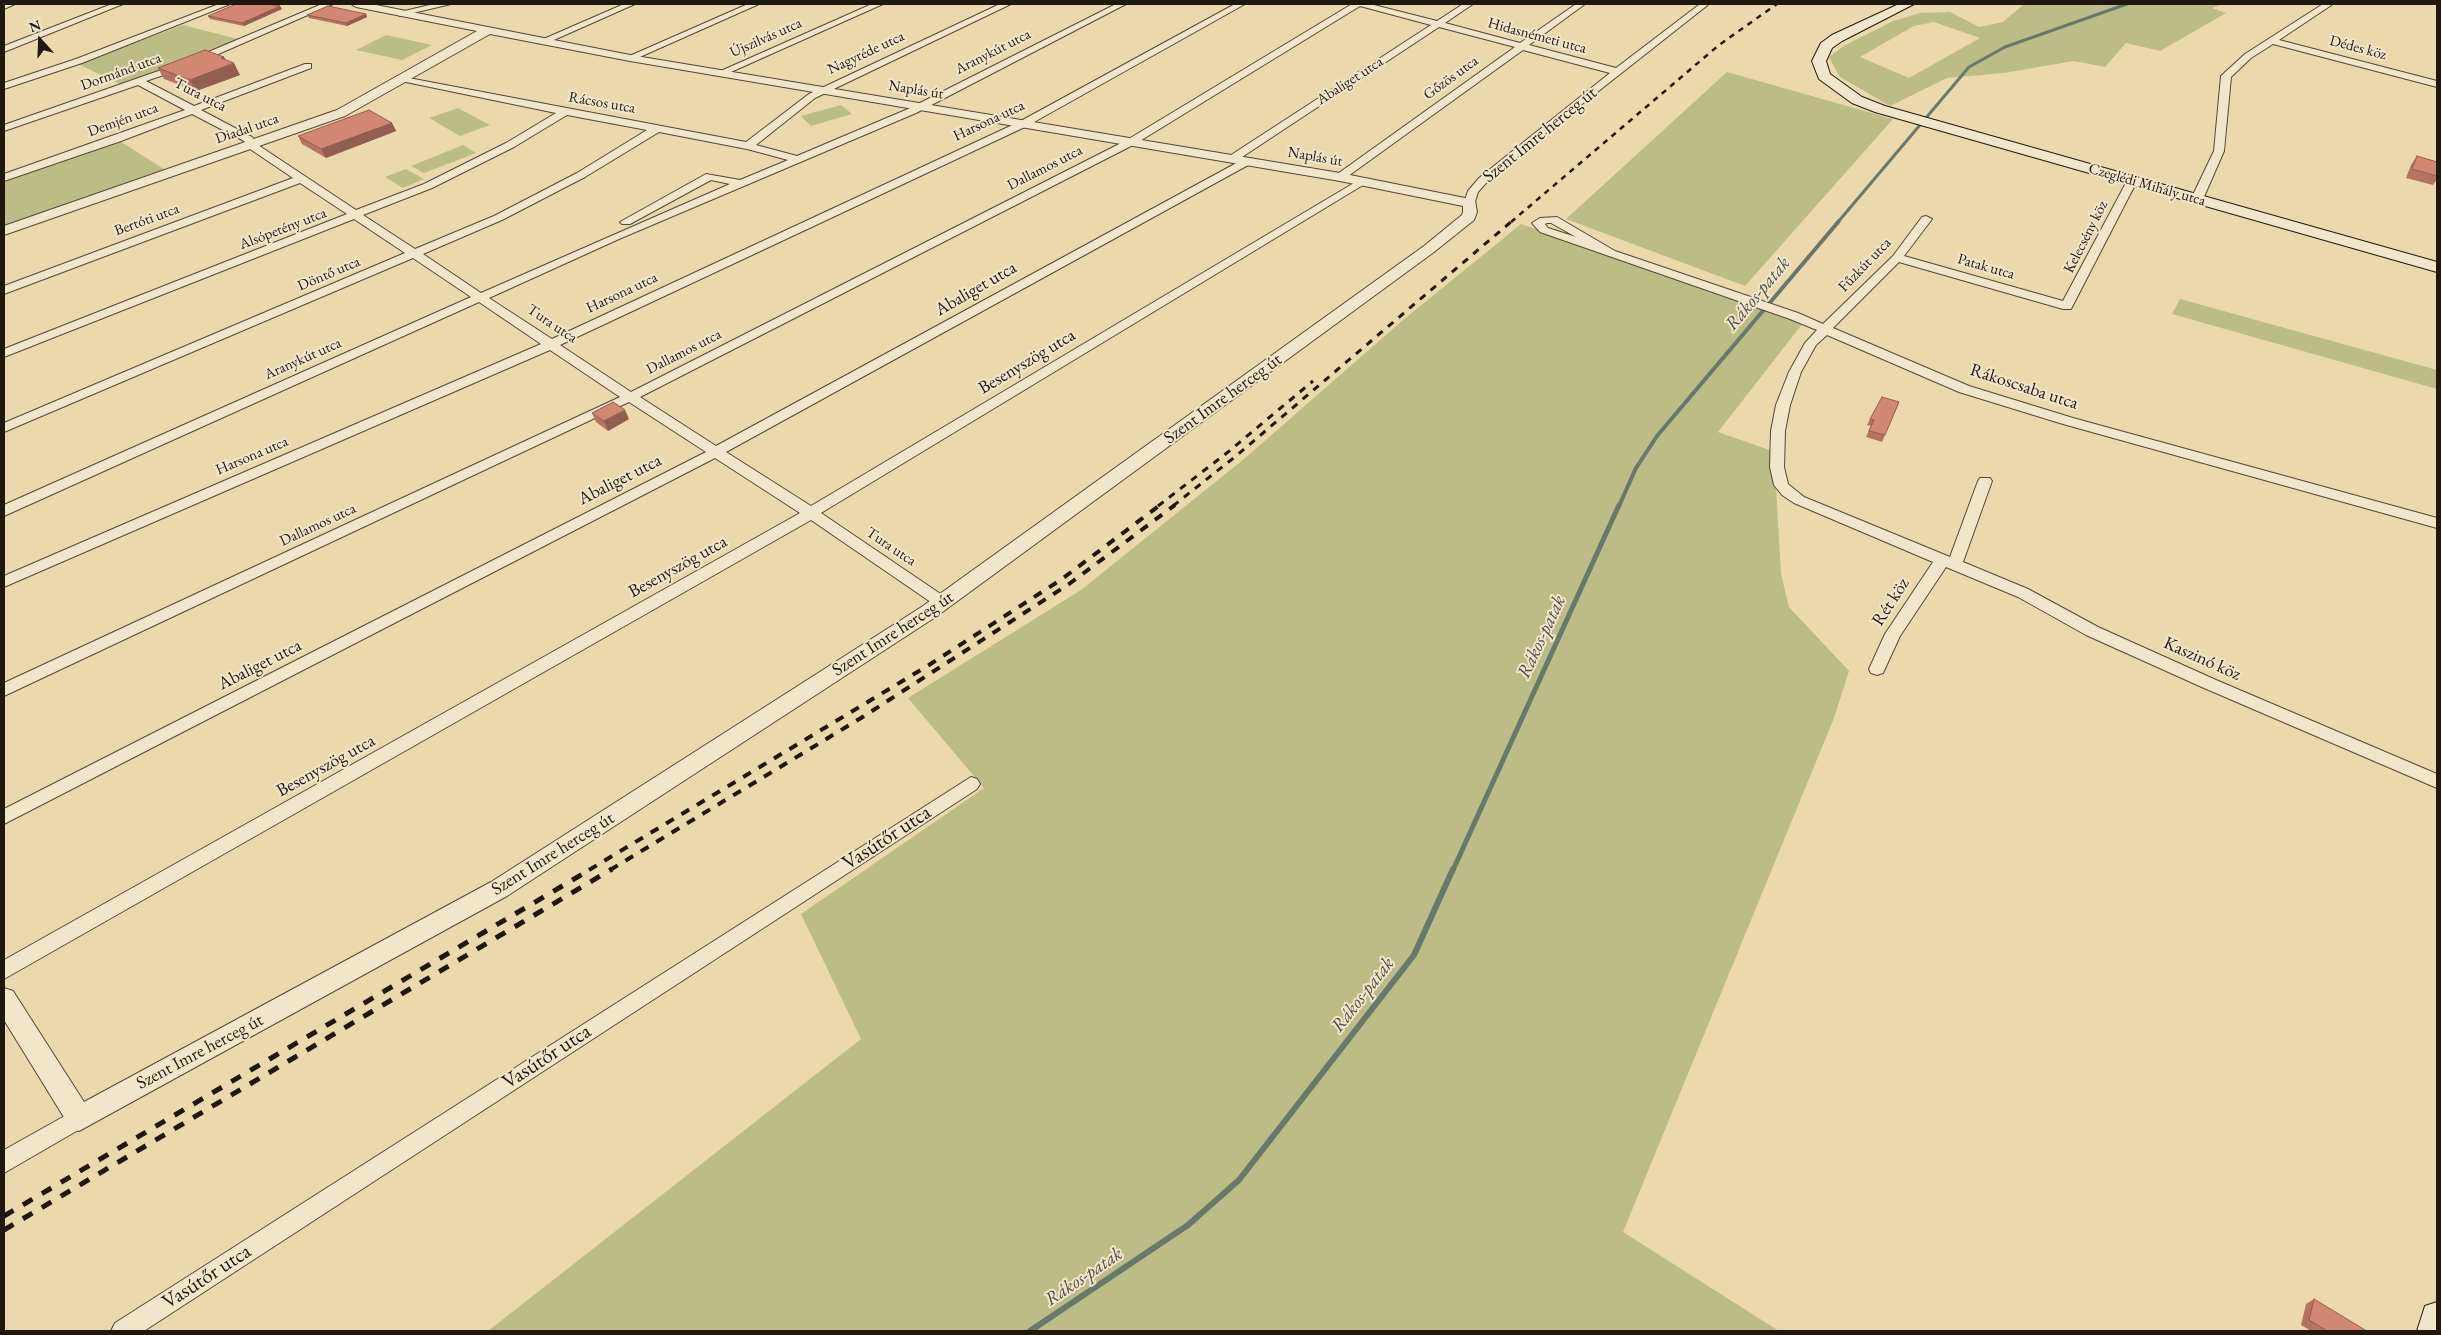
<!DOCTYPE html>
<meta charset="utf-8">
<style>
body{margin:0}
#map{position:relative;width:2441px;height:1335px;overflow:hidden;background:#ebd8ad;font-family:"EB Garamond",serif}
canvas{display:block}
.frame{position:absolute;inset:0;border:5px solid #20170e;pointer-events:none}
.north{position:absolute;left:15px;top:15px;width:50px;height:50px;-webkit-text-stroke:4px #f2e6ca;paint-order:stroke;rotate:340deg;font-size:14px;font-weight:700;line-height:20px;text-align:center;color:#20170e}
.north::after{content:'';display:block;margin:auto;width:18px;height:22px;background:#20170e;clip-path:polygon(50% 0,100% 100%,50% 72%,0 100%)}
</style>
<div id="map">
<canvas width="2441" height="1335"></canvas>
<div class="frame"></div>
<div class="north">N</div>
</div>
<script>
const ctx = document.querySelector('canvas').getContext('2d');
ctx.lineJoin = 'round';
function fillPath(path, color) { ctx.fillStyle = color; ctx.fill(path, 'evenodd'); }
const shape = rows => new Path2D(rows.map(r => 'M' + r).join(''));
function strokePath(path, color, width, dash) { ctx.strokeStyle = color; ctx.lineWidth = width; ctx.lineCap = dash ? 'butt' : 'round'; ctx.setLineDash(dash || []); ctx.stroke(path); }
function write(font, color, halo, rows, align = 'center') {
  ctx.font = font + ' "EB Garamond",serif'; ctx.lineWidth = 4; ctx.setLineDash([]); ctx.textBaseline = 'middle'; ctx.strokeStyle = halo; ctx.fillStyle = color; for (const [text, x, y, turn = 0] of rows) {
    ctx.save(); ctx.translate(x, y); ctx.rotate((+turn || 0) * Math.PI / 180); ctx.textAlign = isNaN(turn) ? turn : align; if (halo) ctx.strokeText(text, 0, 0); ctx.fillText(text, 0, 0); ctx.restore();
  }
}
const green = shape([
 [2024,4,2223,4,2212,8,2226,13,2160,51,2126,43,2105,67,2074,61,2004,73,1947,78,1890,106,1840,77,1829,57,1845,45,1893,21,1920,13,1950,12,1979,27,2003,22],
 [1934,22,1980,38,1909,78,1860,57,1914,26],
 [183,25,238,39,122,85,78,64],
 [386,35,432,45,402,60,356,50],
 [1727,72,1893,119,1745,286,1566,219],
 [841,105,852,114,811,126,801,116],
 [458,108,490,125,460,136,429,118],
 [120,141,165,170,4,227,4,181],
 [463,145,476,153,424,173,411,166],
 [406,169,424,179,403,188,385,177],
 [1521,224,1803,323,1718,432,1778,453,1775,469,1781,574,1789,607,1849,671,1834,718,1623,1232,1779,1331,488,1331,861,1039,801,914,984,788,908,698,1081,590,1244,459,1403,320],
 [2180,299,2437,370,2437,389,2172,314]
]);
const streamFar3 = shape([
 [1838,222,1969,67,2005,47,2127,4]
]);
const streamFar2 = shape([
 [1619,506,1636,468,1657,436,1839,221]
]);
const streamFar1 = shape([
 [1453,870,1619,505]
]);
const stream = shape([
 [1030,1331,1188,1225,1239,1180,1414,955,1453,869]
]);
const minor = shape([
 [4,4,15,4,4,9,4,4],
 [112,4,123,4,4,52,4,46,112,4],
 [219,4,230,4,82,63,4,89,4,83,76,59,219,4],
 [322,4,333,4,193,65,146,81,194,106,305,64,311,64,311,68,201,110,252,137,258,145,356,210,424,184,506,143,556,113,401,81,396,78,398,76,746,142,809,94,1000,4,1011,4,815,98,756,145,797,156,908,109,1116,4,1126,4,916,113,619,239,489,298,552,339,1019,122,1235,4,1245,4,1027,126,560,345,631,392,1127,140,1352,4,1370,4,1437,21,1463,4,1473,4,1445,23,1520,43,1576,4,1585,4,1529,45,1616,68,1700,4,1709,4,1558,123,1487,182,1478,192,1474,205,1470,206,1464,203,1468,191,1479,178,1610,73,1523,50,1344,179,1336,179,1336,175,1515,47,1439,27,1236,161,1228,161,1228,157,1431,25,1360,6,1135,144,640,397,716,446,1242,160,1250,160,1250,164,726,452,811,506,1359,180,1367,180,1368,182,821,513,948,599,951,603,948,607,938,607,811,520,4,979,4,960,800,513,715,458,4,824,4,809,706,452,629,402,4,696,4,683,620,397,550,350,4,587,4,576,541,344,479,302,4,516,4,505,471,297,413,258,4,432,4,423,405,253,354,219,4,357,4,349,347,214,300,183,4,294,4,286,293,178,250,149,244,141,192,114,121,141,4,181,4,174,185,110,138,85,4,131,4,125,187,61,322,4],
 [567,115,647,130,577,173,494,216,415,249,363,215,432,188,514,147,567,115],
 [659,132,747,149,788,160,740,180,706,174,620,222,622,224,630,224,711,180,730,184,481,293,423,254,502,220,585,177,659,132],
 [434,4,451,4,400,16,396,13,434,4],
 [624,4,635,4,547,43,539,41,624,4],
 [748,4,759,4,633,60,625,58,748,4],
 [872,4,883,4,722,76,714,74,872,4],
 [2323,4,2333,4,2279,40,2437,81,2437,87,2273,44,2251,58,2231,77,2224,151,2203,199,2201,201,2193,201,2191,199,2214,151,2221,76,2245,54,2323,4],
 [2132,178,2137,181,2071,309,2063,309,1899,262,1833,328,1969,386,2073,418,2437,518,2437,528,2063,424,1959,392,1827,335,1816,345,1801,372,1790,405,1785,431,1784,467,1788,484,1804,497,1950,557,1978,481,1980,478,1990,478,1992,481,1963,562,2028,589,2098,627,2216,680,2437,774,2437,788,2204,688,2086,635,2018,597,1946,567,1900,636,1883,673,1877,675,1871,673,1869,669,1885,634,1933,562,1794,503,1782,495,1774,485,1770,467,1771,431,1776,405,1789,372,1805,343,1817,330,1790,319,1540,232,1532,223,1540,218,1557,217,1615,251,1798,313,1823,324,1893,256,1922,217,1926,216,1932,219,1904,256,2063,301,2127,181,2132,178],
 [1547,223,1551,223,1576,237,1548,228,1545,224,1547,223],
 [971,777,977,779,980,784,977,789,144,1331,111,1331,115,1323,971,777],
 [79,1108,87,1111,90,1118,87,1125,4,1173,4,1150,79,1108]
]);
const tertiary = shape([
 [351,4,371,4,630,55,1340,173,1475,200,1477,212,1474,220,1434,252,937,616,507,896,79,1131,70,1127,4,1020,4,988,13,991,84,1102,491,882,923,606,1424,246,1462,215,1463,212,1463,206,1340,181,630,61,490,34,345,116,4,235,4,226,337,110,477,31,356,7,351,4]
]);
const secondary = shape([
 [1899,4,1914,4,1842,41,1832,48,1826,61,1830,74,1862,97,1885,106,2437,262,2437,272,1875,112,1852,103,1819,79,1812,61,1821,43,1832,35,1899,4],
 [2437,1302,2437,1331,2417,1331,2425,1306,2437,1302]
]);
const railFar3 = shape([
 [1511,222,1719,45,1777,4]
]);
const railFar2 = shape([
 [1158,506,1228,452,1313,381],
 [1173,506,1236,456,1512,221]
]);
const railFar1 = shape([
 [589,870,929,665,1062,579,1160,505],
 [610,870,861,718,1069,584,1175,505]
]);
const rail = shape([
 [4,1216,591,869],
 [4,1230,612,869]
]);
const wall = shape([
 [282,9,244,26,210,19,208,16],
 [366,14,367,17,347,26,309,18,307,15],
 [226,60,240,75,196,91,164,79,158,68],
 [392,123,396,131,326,158,302,144,298,136],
 [2417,156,2437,162,2437,179,2433,185,2406,178,2411,165],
 [1899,402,1882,442,1866,437,1871,426,1867,425,1870,419],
 [592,413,629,419,608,431,596,422],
 [2314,1299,2365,1331,2311,1331,2301,1325,2306,1304]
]);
const shadedWall = shape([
 [280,6,282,9,244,26,242,23],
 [366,14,367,17,347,26,346,23],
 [224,57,229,66,234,63,240,75,196,91,190,80,221,58],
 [392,123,396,131,326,158,321,149],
 [625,410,629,419,608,431,604,421]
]);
const building = shape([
 [236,4,268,4,280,6,242,23,208,16,236,4],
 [328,6,366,14,346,23,307,15,328,6],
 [205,50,224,57,221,58,234,63,190,80,158,68,205,50],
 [369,110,392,123,321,149,298,136,369,110],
 [2417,156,2437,162,2437,176,2412,169,2417,156],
 [1882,397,1899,402,1885,435,1869,431,1874,420,1870,419,1882,397],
 [613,402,625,410,604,421,592,413,613,402],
 [2314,1299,2365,1330,2365,1331,2327,1331,2309,1320,2314,1299]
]);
const farStreetnames = [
 ["Hidasnémeti utca",1537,36,15],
 ["Újszilvás utca",766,38,-24],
 ["Dédes köz",2358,48,15],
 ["Aranykút utca",993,52,-27],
 ["Nagyréde utca",866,53,-25],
 ["Dormánd utca",121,72,-20],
 ["Gőzös utca",1451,78,-36],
 ["Abaliget utca",1350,81,-33],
 ["Naplás út",916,90,9],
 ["Tura utca",200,95,27],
 ["Rácsos utca",602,103,10],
 ["Demjén utca",123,120,-20],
 ["Harsona utca",989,121,-25],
 ["Diadal utca",247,129,-19],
 ["Naplás út",1315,157,10],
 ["Dallamos utca",1045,168,-27],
 ["Czeglédi Mihály utca",2147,185,16],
 ["Bertóti utca",147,220,-20],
 ["Alsópetény utca",283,229,-21],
 ["Kelecsény köz",2086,237,-63],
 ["Fűzkút utca",1865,265,-46],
 ["Patak utca",1986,267,16],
 ["Döntő utca",329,274,-23],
 ["Harsona utca",622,293,-25],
 ["Tura utca",552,324,34],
 ["Dallamos utca",684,352,-27],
 ["Aranykút utca",303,359,-24],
 ["Harsona utca",252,456,-23],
 ["Dallamos utca",318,525,-25],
 ["Tura utca",891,547,34]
];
const streetNames = [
 ["Szent Imre herceg út",1540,135,-39],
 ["Abaliget utca",976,289,-30],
 ["Besenyszög utca",1027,362,-31],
 ["Rákoscsaba utca",2024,387,18],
 ["Szent Imre herceg út",1223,399,-36],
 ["Abaliget utca",620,480,-27],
 ["Besenyszög utca",678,567,-29],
 ["Rét köz",1891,602,-57],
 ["Szent Imre herceg út",893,634,-33],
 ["Kaszinó köz",2202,659,24],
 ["Abaliget utca",260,665,-27],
 ["Besenyszög utca",326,766,-29],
 ["Szent Imre herceg út",553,854,-32],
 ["Szent Imre herceg út",200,1052,-28]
];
const waterNames = [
 ["Rákos-patak",1758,294,-50],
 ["Rákos-patak",1542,637,-65],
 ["Rákos-patak",1363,995,-52],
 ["Rákos-patak",1084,1277,-34]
];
const nearStreetnames = [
 ["Vasútőr utca",887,838,-33],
 ["Vasútőr utca",547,1057,-33],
 ["Vasútőr utca",207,1277,-33]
];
fillPath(green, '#bcbd86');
strokePath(streamFar3, '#68796c', 3);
strokePath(streamFar2, '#68796c', 4);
strokePath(streamFar1, '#68796c', 5);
strokePath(stream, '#68796c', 6);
strokePath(minor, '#534736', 2);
strokePath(tertiary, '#534736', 2);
strokePath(secondary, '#20170e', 2);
fillPath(minor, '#f2e6ca');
fillPath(tertiary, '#f2e6ca');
fillPath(secondary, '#f2e6ca');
strokePath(railFar3, '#20170e', 2.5, [5.5, 5.5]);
strokePath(railFar2, '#20170e', 3, [7, 7]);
strokePath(railFar1, '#20170e', 4, [9, 9]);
strokePath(rail, '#20170e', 5, [11, 11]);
fillPath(wall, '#b47461');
fillPath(shadedWall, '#925e4f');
fillPath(building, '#d18771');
strokePath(building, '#925e4f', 1);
write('15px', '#20170e', '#f2e6ca', farStreetnames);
write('18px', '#20170e', '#f2e6ca', streetNames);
write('italic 19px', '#4a5045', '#f2e6ca', waterNames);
write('21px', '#20170e', '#f2e6ca', nearStreetnames);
</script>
